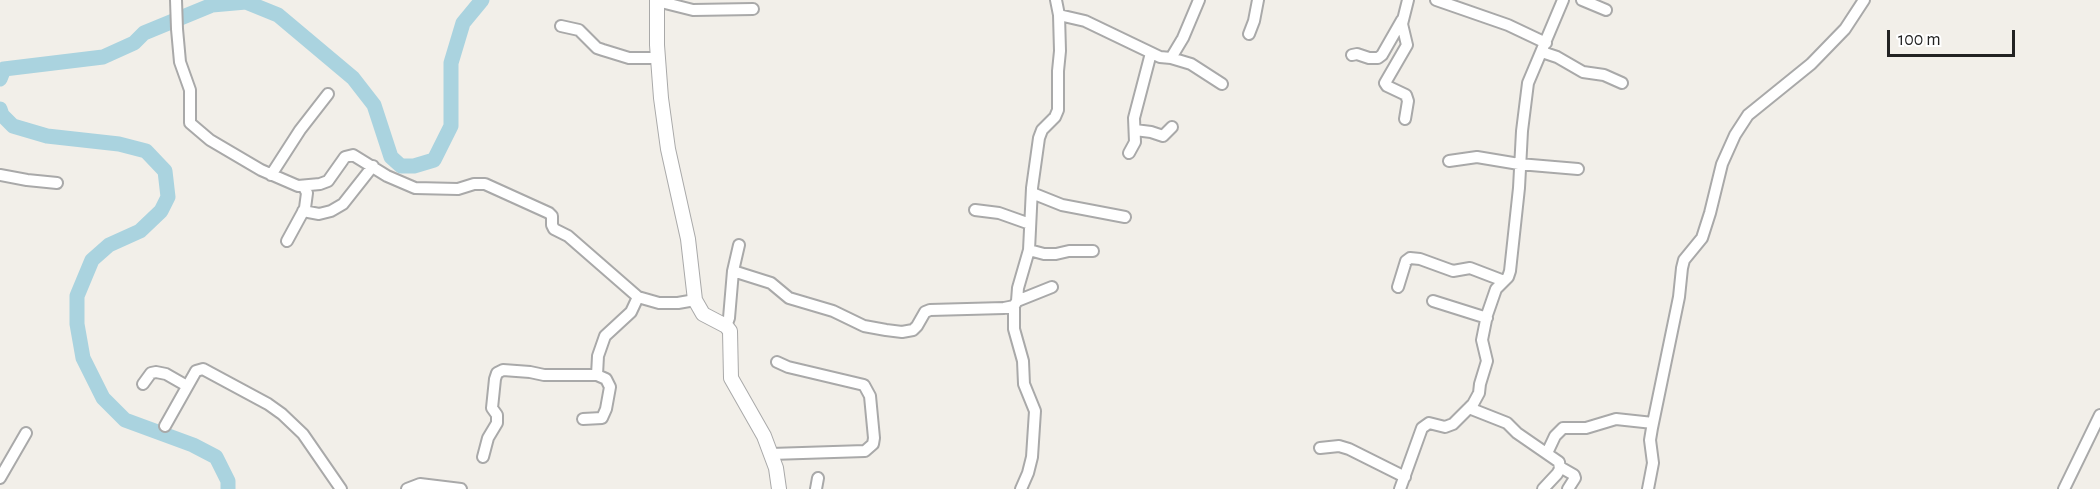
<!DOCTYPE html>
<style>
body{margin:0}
#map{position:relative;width:2100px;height:489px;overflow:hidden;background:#f2efe9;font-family:"Alegreya Sans",sans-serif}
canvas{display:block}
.scale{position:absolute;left:1887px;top:30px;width:128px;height:27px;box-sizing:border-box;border:3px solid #222;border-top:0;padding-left:8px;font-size:18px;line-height:21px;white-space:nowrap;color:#222;-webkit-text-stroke:4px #fff;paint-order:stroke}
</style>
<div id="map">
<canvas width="2100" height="489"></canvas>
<div class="scale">100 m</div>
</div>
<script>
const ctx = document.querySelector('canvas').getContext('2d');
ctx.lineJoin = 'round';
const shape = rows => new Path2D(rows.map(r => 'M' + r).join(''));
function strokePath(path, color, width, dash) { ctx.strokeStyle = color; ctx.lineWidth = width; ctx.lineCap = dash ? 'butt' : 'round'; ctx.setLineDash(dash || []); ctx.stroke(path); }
const river = shape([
 [0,79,4,69,103,57,134,43,144,33,212,5,246,2,278,15,353,78,374,105,391,157,401,166,414,166,434,160,451,126,451,63,463,23,482,0],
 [0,109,2,115,13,126,47,136,119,144,146,151,165,171,168,197,161,211,140,231,109,245,92,260,77,296,77,324,83,358,103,398,125,420,193,445,216,457,228,481,228,489]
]);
const minor = shape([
 [176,0,177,29,180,62,190,90,190,123,210,140,261,170,298,186,320,184,328,181,345,157,353,155,387,176,415,188,458,189,474,184,485,184,549,213,552,216,552,225,554,229,568,236,638,297,659,303,678,303,695,300],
 [1056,0,1059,15,1085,21,1160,57,1171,58,1183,38,1199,0],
 [1436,0,1508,25,1546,43],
 [1582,0,1606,10],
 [657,1,693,10,753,9],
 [561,26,579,30,597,48,603,50,629,58,658,58],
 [1249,34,1254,21,1258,0],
 [1542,52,1557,57,1583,72,1604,75,1622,83],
 [1352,55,1357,54,1369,58,1378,58,1382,55,1402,20],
 [1171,58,1191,64,1222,84],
 [1405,119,1408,101,1406,95,1387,86,1385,83,1407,45,1402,24,1408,0],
 [1135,130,1151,132,1163,136,1172,127],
 [1129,153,1135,142,1134,118,1151,53],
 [1449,161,1477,157,1519,164,1578,169],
 [0,175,27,180,57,183],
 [271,175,300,130,328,94],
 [1032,193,1062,205,1125,217],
 [975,210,999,213,1030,224],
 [303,211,319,214,331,211,343,204,373,166],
 [287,241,305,208,307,193,304,187],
 [1029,250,1044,254,1056,254,1069,251,1093,251],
 [733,271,771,283,789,298,833,311,864,326,886,330,902,332,913,330,917,326,925,312,930,310,1004,308,1014,306,1017,301,1018,288,1029,250,1032,188,1039,138,1042,130,1055,117,1058,110,1058,71,1060,51,1059,15],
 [1398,287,1406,261,1410,258,1420,259,1453,271,1470,268,1504,281],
 [1017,301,1052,287],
 [1433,301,1487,318],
 [1014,306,1014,329,1023,361,1024,384,1035,411,1032,457,1028,473,1021,489],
 [726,326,729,318,733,271,739,245],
 [143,384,151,373,156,372,166,374,187,386],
 [1469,408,1507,423,1517,433,1559,462,1560,469,1557,474,1543,489],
 [583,419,602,418,606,409,610,387,606,379,597,375],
 [165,426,196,371,203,369,268,404,282,414,303,434,341,489],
 [1320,448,1339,446,1349,449,1405,477],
 [1547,453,1555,436,1563,428,1586,428,1616,419,1653,423],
 [771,454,865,451,873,444,874,438,870,396,864,385,788,367,777,362],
 [483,457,488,438,497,423,497,415,492,408,495,379,497,373,503,370,530,372,544,375,597,375,598,356,605,336,631,312,638,297],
 [1560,467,1574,475,1575,478,1568,489],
 [0,478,26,433],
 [407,489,420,484,461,489],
 [816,489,818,478],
 [1400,489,1422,428,1429,423,1445,427,1453,424,1473,404,1479,393,1480,384,1487,361,1482,340,1487,315,1496,289,1508,277,1510,271,1519,188,1522,131,1528,83,1563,0],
 [1648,489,1653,463,1650,440,1652,428,1679,297,1682,268,1684,260,1702,238,1710,213,1722,164,1735,135,1748,115,1811,64,1845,29,1864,0],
 [2064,489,2100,415]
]);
const tertiary = shape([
 [657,0,657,45,661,98,668,149,688,239,695,300,703,314,726,326,730,331,731,378,764,436,776,468,779,489]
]);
strokePath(river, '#aad3df', 15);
strokePath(minor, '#a9a9a9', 14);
strokePath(tertiary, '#a9a9a9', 16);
strokePath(minor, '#fff', 10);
strokePath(tertiary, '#fff', 14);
</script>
